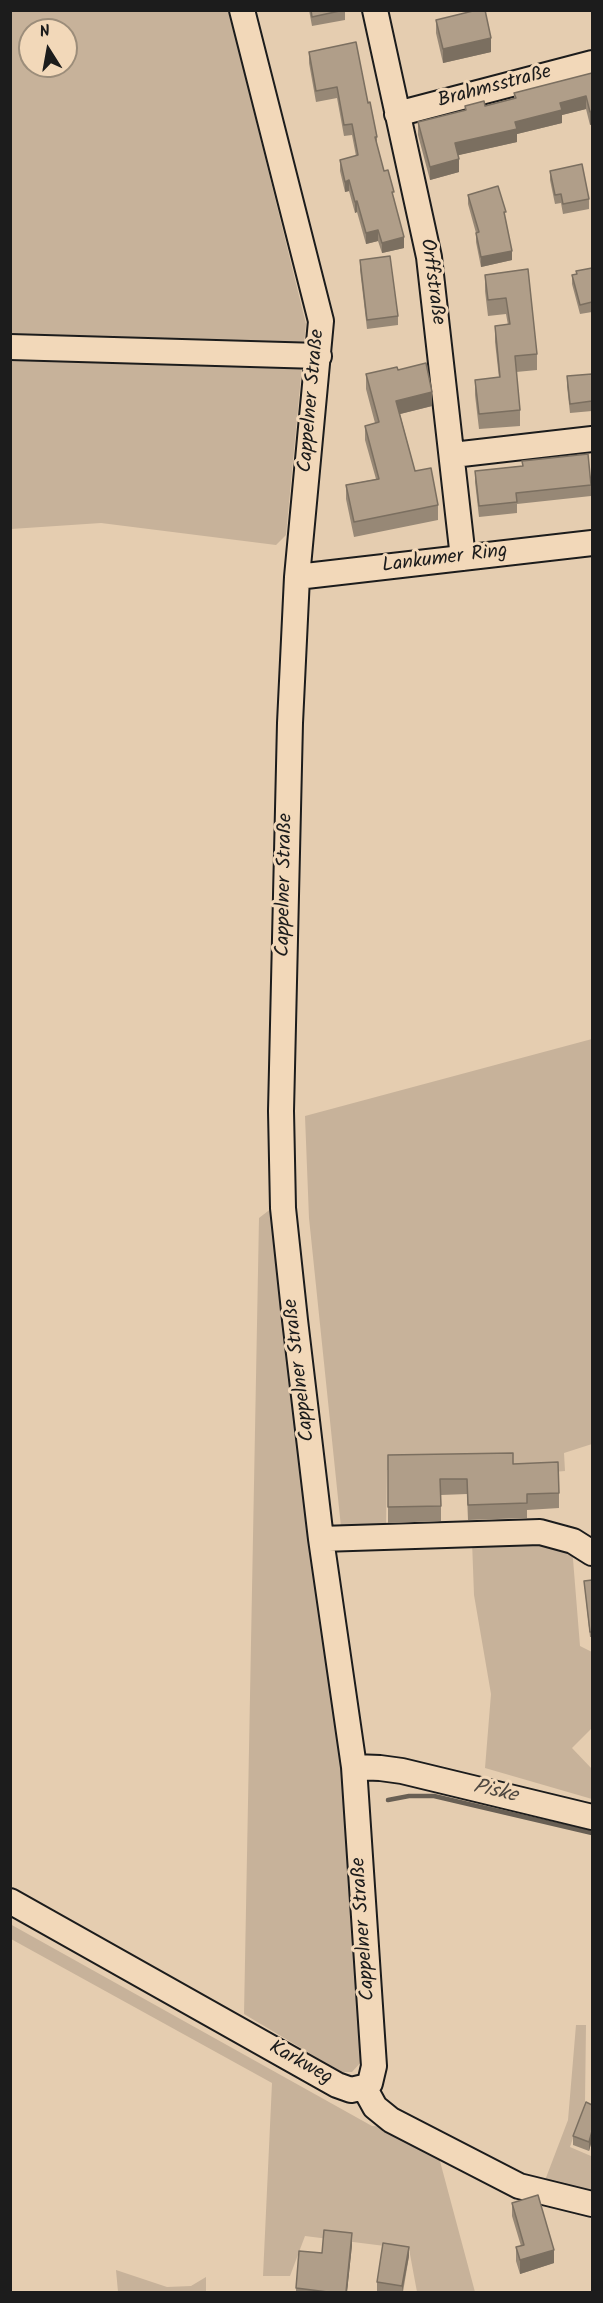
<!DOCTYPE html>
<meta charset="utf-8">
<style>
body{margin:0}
#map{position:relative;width:603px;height:2303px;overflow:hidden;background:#e5cdb0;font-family:Kalam,sans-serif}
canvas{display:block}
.frame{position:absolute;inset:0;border:12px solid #1c1c1c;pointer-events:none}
.north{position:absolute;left:18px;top:18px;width:60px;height:60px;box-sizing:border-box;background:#f2d8b9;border:2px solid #9c8d7a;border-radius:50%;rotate:349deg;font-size:16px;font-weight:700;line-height:24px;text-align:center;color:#1c1c1c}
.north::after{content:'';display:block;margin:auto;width:21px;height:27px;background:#1c1c1c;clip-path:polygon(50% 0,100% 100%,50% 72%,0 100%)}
</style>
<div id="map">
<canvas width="603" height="2303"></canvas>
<div class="frame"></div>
<div class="north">N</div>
</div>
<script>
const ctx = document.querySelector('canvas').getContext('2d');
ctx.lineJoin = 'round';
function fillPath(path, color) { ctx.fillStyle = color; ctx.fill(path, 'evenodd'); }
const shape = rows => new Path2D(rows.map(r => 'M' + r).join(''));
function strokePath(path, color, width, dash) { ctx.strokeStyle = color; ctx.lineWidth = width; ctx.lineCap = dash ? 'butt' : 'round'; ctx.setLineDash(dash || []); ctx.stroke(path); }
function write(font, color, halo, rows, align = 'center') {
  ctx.font = font + ' Kalam,sans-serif'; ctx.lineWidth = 6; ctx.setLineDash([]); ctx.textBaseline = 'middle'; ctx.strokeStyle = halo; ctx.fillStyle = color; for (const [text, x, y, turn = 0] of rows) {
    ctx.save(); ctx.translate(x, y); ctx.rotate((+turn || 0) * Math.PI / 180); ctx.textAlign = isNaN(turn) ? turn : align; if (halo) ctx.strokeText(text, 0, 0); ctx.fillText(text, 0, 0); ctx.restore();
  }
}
const green = shape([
 [11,11,229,11,306,324,286,535,276,545,101,523,11,529],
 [30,30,66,30,66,66,30,66],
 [592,1039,592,1444,564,1453,565,1471,516,1475,516,1466,387,1470,386,1526,341,1527,309,1218,305,1116],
 [272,1208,345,1781,362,2061,352,2072,341,2072,244,2014,259,1218],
 [548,1539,572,1547,580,1646,592,1652,592,1728,572,1748,592,1769,592,1799,485,1768,491,1694,474,1595,472,1541],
 [10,1924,372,2126,388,2127,437,2150,475,2292,417,2292,409,2249,305,2236,290,2276,263,2276,272,2083,11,1939],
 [576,2025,586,2025,585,2102,570,2147,591,2156,592,2153,592,2195,544,2183,568,2120],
 [116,2270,167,2287,191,2286,206,2277,206,2292,118,2292]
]);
const stream = shape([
 [388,1800,409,1796,434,1796,592,1833]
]);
const minor = shape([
 [242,10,321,321,297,577,290,723,281,1111,283,1208,295,1320,321,1539,354,1767,374,2066,370,2083,364,2087],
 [375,10,429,257,463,558],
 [397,114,592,63],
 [10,347,319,356],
 [453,455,592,439],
 [297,577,592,543],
 [321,1539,540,1532,573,1541,592,1553],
 [354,1767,380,1768,402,1771,592,1817],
 [10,1901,337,2085,351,2090,364,2087],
 [364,2087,375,2107,391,2120,519,2186,592,2204]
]);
const wall = shape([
 [309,10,345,10,345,20,312,26],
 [436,20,491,52,443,63,436,33],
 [309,52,368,103,377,137,377,146,384,171,394,198,404,248,382,253,378,241,366,244,357,212,355,213,349,191,345,192,340,171,340,160,356,156,352,135,344,136,337,98,316,102,309,63],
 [592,73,592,124,590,125,586,109,562,115,562,123,517,134,517,142,458,155,459,172,430,180,418,135,418,122,465,110,465,106,485,106,514,98,514,93],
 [550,171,589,199,589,209,563,214,561,203,555,204,550,180],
 [468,195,506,221,512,260,481,267,476,242,476,233,468,204],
 [360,260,398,316,398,325,367,329,360,270],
 [592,268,592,312,580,314,572,284,572,275,576,274,576,271],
 [528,269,537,354,537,370,516,372,520,410,520,426,479,429,475,395,475,380,499,378,495,342,495,326,508,325,506,314,488,316,485,291,485,275],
 [398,370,432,406,400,414,415,471,438,505,438,520,354,537,346,499,346,485,376,479,365,440,365,426,375,423,366,389,366,374],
 [592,374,592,411,570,413,567,386,567,376],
 [522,461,591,485,591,496,517,504,517,513,479,517,475,482,475,471,522,466],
 [388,1455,513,1464,559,1493,559,1508,527,1510,527,1518,468,1520,467,1494,441,1495,441,1521,388,1523],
 [592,1580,592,1637,590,1637,584,1581],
 [592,2105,592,2140,589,2151,573,2145,573,2136],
 [512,2203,554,2263,520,2274,516,2261,516,2247,521,2246,512,2216],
 [352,2245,347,2292,296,2292,296,2288,322,2253],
 [409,2256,403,2292,385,2292,377,2291,377,2282]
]);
const shadedWall = shape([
 [491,38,491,52,443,63,443,49],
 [586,96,586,109,562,115,562,123,517,134,517,142,455,156,455,143,515,122,560,103],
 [592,111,592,124,590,125,590,112],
 [459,159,459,172,430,180,430,167],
 [349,180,349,191,345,192,345,182],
 [357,201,357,212,355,213,355,202],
 [378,230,378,241,366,244,366,233],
 [404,237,404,248,382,253,382,243],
 [512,251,512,260,481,267,481,257],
 [432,392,432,406,396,415,396,401],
 [592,2131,592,2140,589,2151,589,2142],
 [352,2233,352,2245,347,2292,346,2292],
 [409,2247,409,2256,402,2292,402,2286],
 [554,2250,554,2263,520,2274,520,2260]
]);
const building = shape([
 [311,10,344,10,312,17,311,10],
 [477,10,485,10,491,38,443,49,436,20,477,10],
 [356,42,368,103,370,102,377,137,375,137,384,171,388,170,394,192,392,192,404,237,382,243,378,230,366,233,357,201,355,202,349,180,345,182,340,160,358,155,352,124,344,125,337,87,316,91,309,52,356,42],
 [592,73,592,111,590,112,586,96,560,103,562,110,515,122,517,129,455,143,459,159,430,167,418,122,466,110,465,106,484,101,485,106,516,98,514,93,592,73],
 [582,164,589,199,563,204,561,194,555,195,550,171,582,164],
 [498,186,506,212,504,212,512,251,481,257,476,233,479,232,468,195,498,186],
 [390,256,398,316,367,320,360,260,390,256],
 [592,268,592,302,580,305,572,275,577,274,576,271,592,268],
 [528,269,537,354,515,356,520,410,479,414,475,380,500,377,495,326,510,324,506,298,488,300,485,275,528,269],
 [426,363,432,392,396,401,415,471,431,468,438,505,354,522,346,485,379,479,365,426,379,422,366,374,397,367,398,370,426,363],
 [592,374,592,401,570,404,567,376,592,374],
 [588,454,591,485,516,493,517,502,479,506,475,471,523,466,522,461,588,454],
 [513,1453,513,1464,558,1462,559,1493,527,1494,527,1503,468,1505,467,1479,440,1479,441,1506,388,1507,388,1455,513,1453],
 [592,1580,592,1632,590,1632,584,1581,592,1580],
 [586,2102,592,2105,592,2131,589,2142,573,2136,586,2102],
 [538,2195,554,2250,520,2260,516,2247,524,2245,512,2203,538,2195],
 [324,2230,352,2233,346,2292,328,2292,296,2288,299,2251,322,2253,324,2230],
 [383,2243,409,2247,402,2286,377,2282,383,2243]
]);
const streetNames = [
 ["Brahmsstraße",495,88,-15],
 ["Orffstraße",431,282,82],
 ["Cappelner Straße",313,401,-85],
 ["Lankumer Ring",445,560,-7],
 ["Cappelner Straße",286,885,-89],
 ["Cappelner Straße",301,1370,-97],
 ["Cappelner Straße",365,1929,-94],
 ["Karkweg",300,2064,29]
];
const waterNames = [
 ["Piske",495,1793,13]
];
fillPath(green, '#c7b29a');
strokePath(stream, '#685f54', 4.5);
strokePath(minor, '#1c1c1c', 28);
strokePath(minor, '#f2d8b9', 24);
fillPath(wall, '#978876');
fillPath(shadedWall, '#7b6f60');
fillPath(building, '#b09e89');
strokePath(building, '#7b6f60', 1.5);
write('20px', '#1c1c1c', '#f2d8b9', streetNames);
write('italic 21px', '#4f4841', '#f2d8b9', waterNames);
</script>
